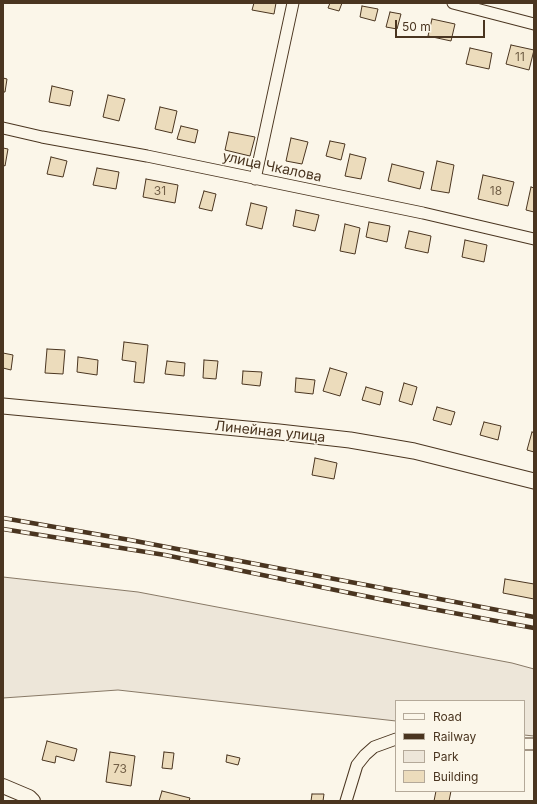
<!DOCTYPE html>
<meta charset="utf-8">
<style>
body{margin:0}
#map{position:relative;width:537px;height:804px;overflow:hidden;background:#fbf6e9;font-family:Inter,sans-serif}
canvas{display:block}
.frame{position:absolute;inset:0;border:4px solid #4a3520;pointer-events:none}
.legend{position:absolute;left:395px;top:700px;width:130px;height:92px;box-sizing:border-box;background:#fbf6e9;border:1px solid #b4a999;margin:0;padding:5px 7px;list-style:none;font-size:12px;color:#4a3520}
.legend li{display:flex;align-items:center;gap:8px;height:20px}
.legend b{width:20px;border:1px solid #b4a999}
.scale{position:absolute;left:395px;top:20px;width:90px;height:18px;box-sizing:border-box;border:2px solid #4a3520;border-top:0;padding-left:5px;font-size:12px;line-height:14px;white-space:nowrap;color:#4a3520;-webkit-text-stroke:3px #fbf6e9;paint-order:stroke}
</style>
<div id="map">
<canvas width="537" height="804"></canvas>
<div class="frame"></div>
<ul class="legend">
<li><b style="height:5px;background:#fbf6e9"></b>Road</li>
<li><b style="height:5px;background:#4a3520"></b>Railway</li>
<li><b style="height:11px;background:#ede6d9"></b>Park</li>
<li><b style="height:11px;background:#ecdcbc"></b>Building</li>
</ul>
<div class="scale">50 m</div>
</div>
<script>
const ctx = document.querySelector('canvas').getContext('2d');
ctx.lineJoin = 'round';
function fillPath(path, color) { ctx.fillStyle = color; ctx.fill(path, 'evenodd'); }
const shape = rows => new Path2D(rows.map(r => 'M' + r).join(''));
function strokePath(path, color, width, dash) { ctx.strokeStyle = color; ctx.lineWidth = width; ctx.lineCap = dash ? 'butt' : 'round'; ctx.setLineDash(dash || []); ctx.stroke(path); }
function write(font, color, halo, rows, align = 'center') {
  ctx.font = font + ' Inter,sans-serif'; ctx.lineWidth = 3; ctx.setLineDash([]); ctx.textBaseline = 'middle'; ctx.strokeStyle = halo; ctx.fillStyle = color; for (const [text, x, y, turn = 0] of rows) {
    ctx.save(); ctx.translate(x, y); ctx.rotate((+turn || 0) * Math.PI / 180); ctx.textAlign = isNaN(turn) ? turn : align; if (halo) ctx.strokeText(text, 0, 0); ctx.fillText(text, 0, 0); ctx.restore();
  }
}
const green = shape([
 [3,577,138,592,512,663,534,669,534,736,524,735,524,701,396,701,396,721,118,690,3,698,3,577]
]);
const building = shape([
 [254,3,276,3,274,14,252,10,254,3],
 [330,3,342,3,339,11,328,8,330,3],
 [362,6,378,9,375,21,360,17,362,6],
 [390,12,401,14,397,29,386,27,390,12],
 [432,19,455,24,451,41,428,36,432,19],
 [511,45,534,50,529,70,506,64,511,45],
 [470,48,492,53,489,69,466,64,470,48],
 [3,78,7,79,5,92,3,92,3,78],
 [52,86,73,91,70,106,49,102,52,86],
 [108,95,125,99,119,121,103,117,108,95],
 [160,107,177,111,172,133,155,129,160,107],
 [181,126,198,130,195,143,177,139,181,126],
 [229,132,255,137,250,156,225,150,229,132],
 [291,138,308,142,302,164,286,161,291,138],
 [330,141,345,144,341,160,326,156,330,141],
 [3,148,8,149,5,166,3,165,3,148],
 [350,154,366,158,361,179,345,176,350,154],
 [51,157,67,161,63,177,47,174,51,157],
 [437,161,454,165,449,193,431,190,437,161],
 [392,164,424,172,420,189,388,181,392,164],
 [97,168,119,172,116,189,93,185,97,168],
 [483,175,514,182,508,206,478,199,483,175],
 [146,179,178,185,175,203,143,197,146,179],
 [531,187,534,188,534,212,526,210,531,187],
 [204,191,216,194,212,211,199,208,204,191],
 [251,203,267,207,262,229,246,225,251,203],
 [296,210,319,215,315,231,293,226,296,210],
 [369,222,390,226,387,242,366,237,369,222],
 [345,224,360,228,355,254,340,251,345,224],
 [409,231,431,236,428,253,405,248,409,231],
 [465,240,487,245,484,262,462,257,465,240],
 [124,342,148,345,144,383,134,382,136,362,122,360,124,342],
 [47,349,65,350,63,374,45,373,47,349],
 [3,353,13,355,11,370,3,368,3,353],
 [78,357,98,360,97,375,77,372,78,357],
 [204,360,218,361,216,379,203,378,204,360],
 [167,361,185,363,184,376,165,374,167,361],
 [330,368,347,373,340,396,323,391,330,368],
 [243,371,262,372,260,386,242,384,243,371],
 [296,378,315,380,313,394,295,392,296,378],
 [404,383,417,387,412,405,399,401,404,383],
 [366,387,383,392,380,405,362,400,366,387],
 [437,407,455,412,451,425,433,420,437,407],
 [484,422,501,426,498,440,480,435,484,422],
 [532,432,534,433,534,452,527,450,532,432],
 [315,458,337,463,334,479,312,475,315,458],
 [505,579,534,584,534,599,503,593,505,579],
 [47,741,77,749,74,761,56,756,55,763,42,760,47,741],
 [110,752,135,756,131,786,106,782,110,752],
 [164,752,174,753,172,769,162,768,164,752],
 [227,755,240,758,238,765,226,762,227,755],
 [162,791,190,798,189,801,159,801,162,791],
 [436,791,451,791,449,801,434,801,436,791],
 [312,794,324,794,323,801,311,801,312,794]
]);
const minor = shape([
 [453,3,534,24],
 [3,128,42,137,147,156,423,213,534,239],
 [255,179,293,3],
 [524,744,534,744],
 [346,801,357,765,365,755,374,747,396,739]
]);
const tertiary = shape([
 [3,786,29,797,33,801]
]);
const secondary = shape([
 [3,406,279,432,350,440,414,451,534,481]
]);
const rail = shape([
 [3,518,130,540,534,617],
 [3,529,165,555,384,600,534,628]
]);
const numberNames = [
 ["11",520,57],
 ["31",160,191],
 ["18",496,191],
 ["73",120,769]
];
const streetNames = [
 ["улица Чкалова",272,167,12],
 ["Линейная улица",270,432,6]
];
fillPath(green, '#ede6d9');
strokePath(green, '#887966', 1);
fillPath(building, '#ecdcbc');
strokePath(building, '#4a3520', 1);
strokePath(minor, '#4a3520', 13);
strokePath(tertiary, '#4a3520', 16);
strokePath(secondary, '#4a3520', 17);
strokePath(minor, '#fbf6e9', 11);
strokePath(tertiary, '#fbf6e9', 14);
strokePath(secondary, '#fbf6e9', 15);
strokePath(rail, '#4a3520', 4.5);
strokePath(rail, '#fbf6e9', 3, [9]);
write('12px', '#725f47', null, numberNames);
write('14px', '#4a3520', '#fbf6e9', streetNames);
</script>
